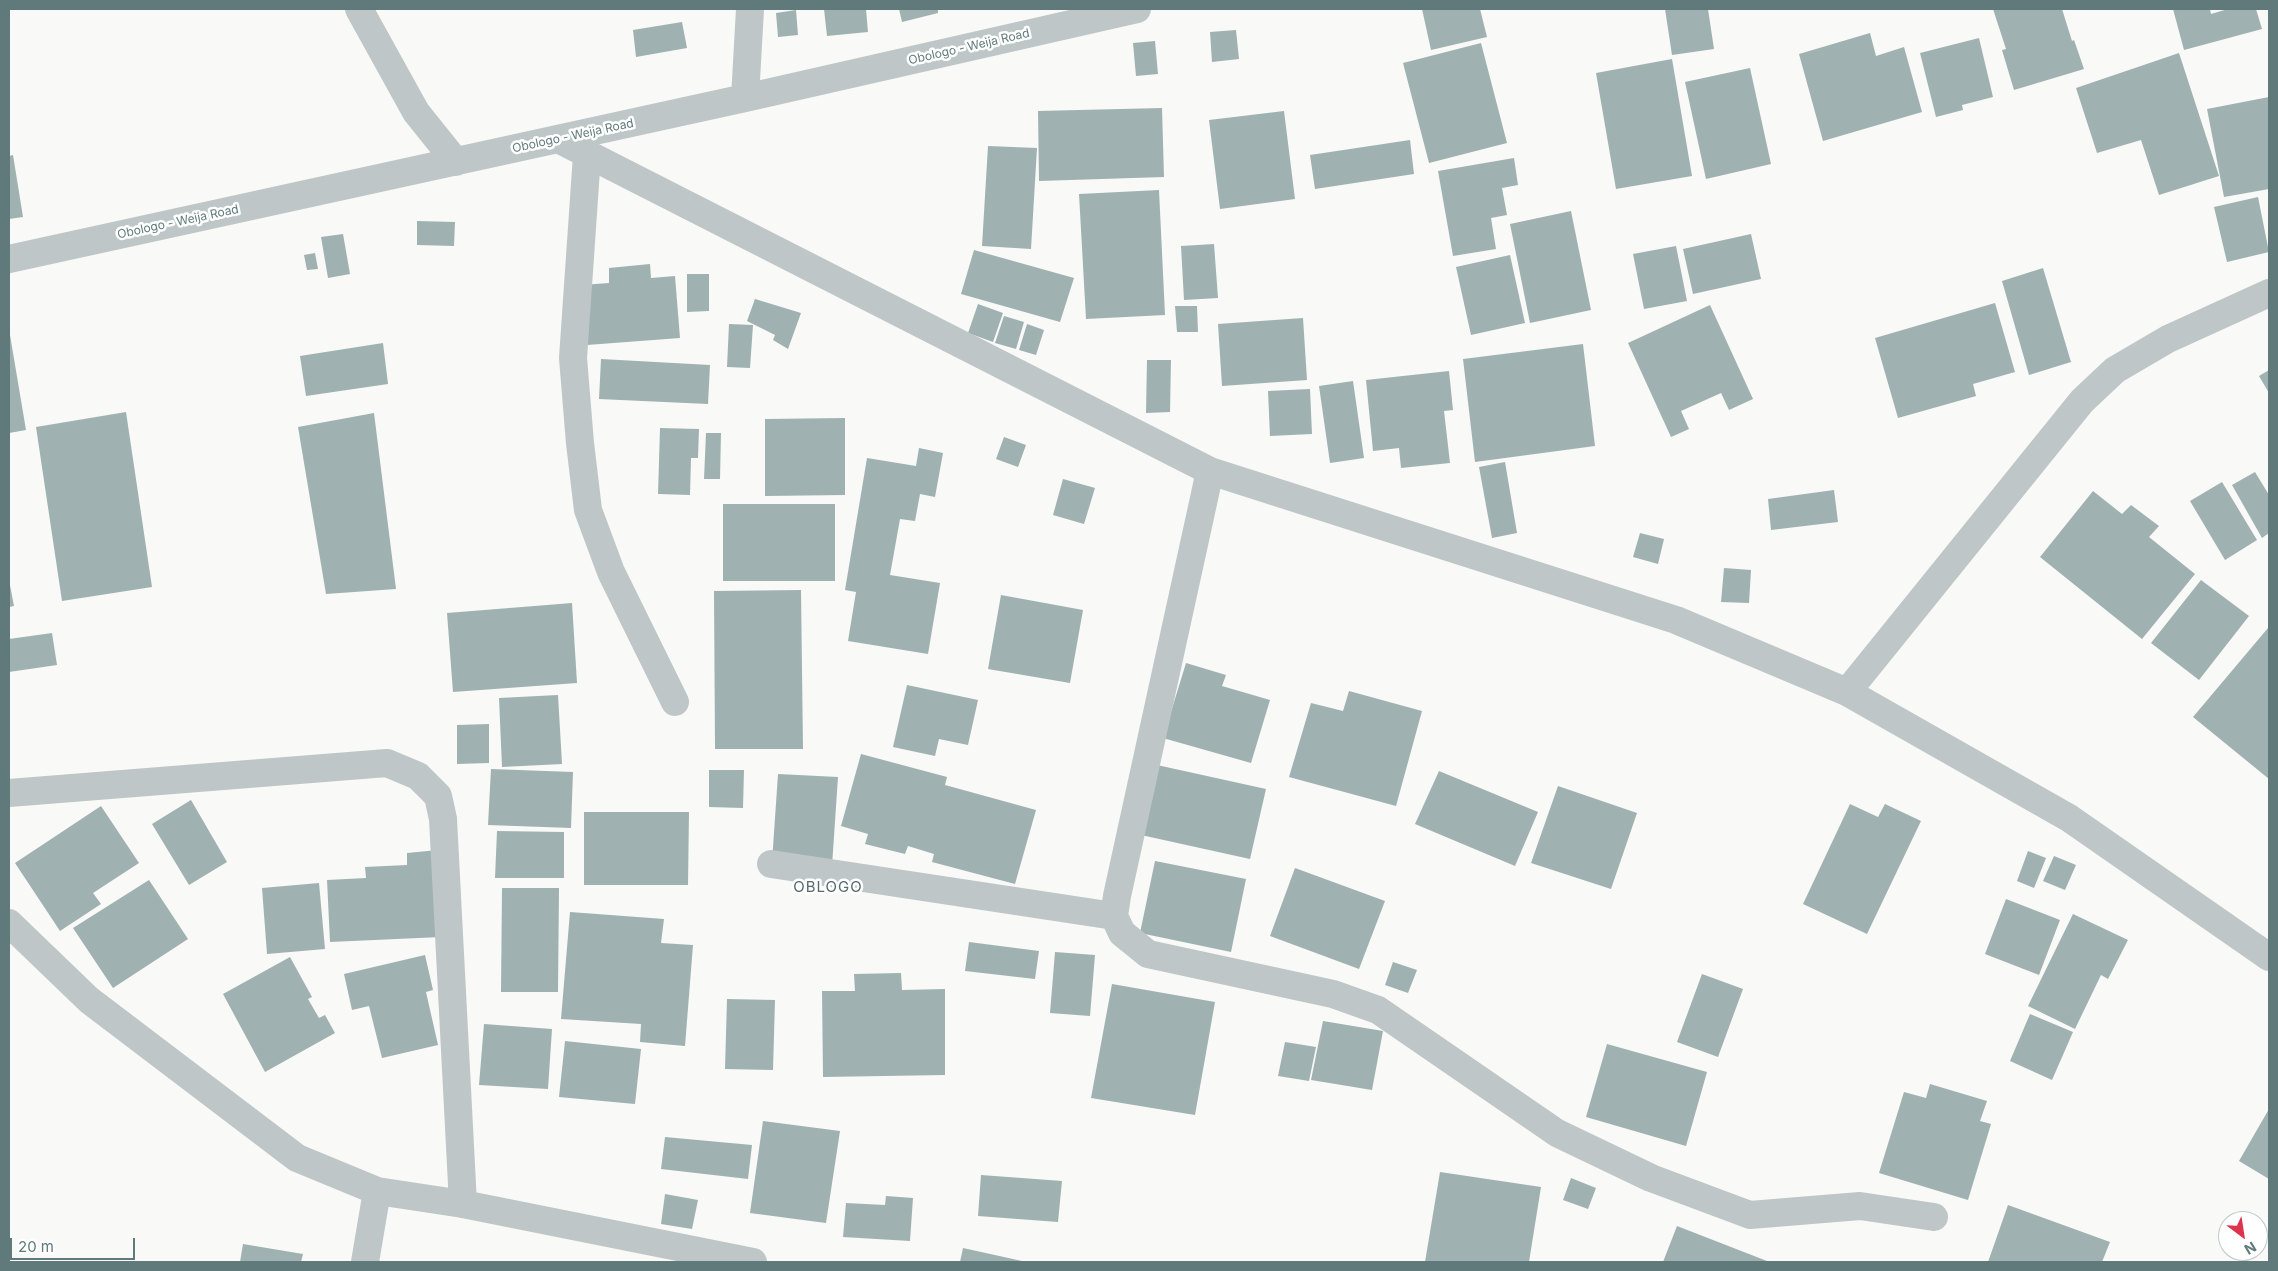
<!DOCTYPE html>
<style>
body{margin:0}
#map{position:relative;width:2278px;height:1271px;overflow:hidden;background:#f9f9f7;font-family:Inter,sans-serif}
canvas{display:block}
.frame{position:absolute;inset:0;border:10px solid #607a7b;pointer-events:none}
.north{position:absolute;left:2218px;top:1211px;width:50px;height:50px;box-sizing:border-box;background:#fff;border:1px solid #bfcaca;border-radius:50%;rotate:149deg;font-size:14px;font-weight:700;line-height:20px;text-align:center;color:#607a7b}
.north::after{content:'';display:block;margin:auto;width:18px;height:22px;background:#de334e;clip-path:polygon(50% 0,100% 100%,50% 72%,0 100%)}
.scale{position:absolute;left:10px;top:1238px;width:125px;height:22px;box-sizing:border-box;border:2px solid #607a7b;border-top:0;padding-left:6px;font-size:15px;line-height:18px;white-space:nowrap;color:#607a7b;-webkit-text-stroke:4px #fff;paint-order:stroke}
</style>
<div id="map">
<canvas width="2278" height="1271"></canvas>
<div class="frame"></div>
<div class="north">N</div>
<div class="scale">20 m</div>
</div>
<script>
const ctx = document.querySelector('canvas').getContext('2d');
ctx.lineJoin = 'round';
function fillPath(path, color) { ctx.fillStyle = color; ctx.fill(path, 'evenodd'); }
const shape = rows => new Path2D(rows.map(r => 'M' + r).join(''));
function strokePath(path, color, width, dash) { ctx.strokeStyle = color; ctx.lineWidth = width; ctx.lineCap = dash ? 'butt' : 'round'; ctx.setLineDash(dash || []); ctx.stroke(path); }
function write(font, color, halo, rows, align = 'center') {
  ctx.font = font + ' Inter,sans-serif'; ctx.lineWidth = 5; ctx.setLineDash([]); ctx.textBaseline = 'middle'; ctx.strokeStyle = halo; ctx.fillStyle = color; for (const [text, x, y, turn = 0] of rows) {
    ctx.save(); ctx.translate(x, y); ctx.rotate((+turn || 0) * Math.PI / 180); ctx.textAlign = isNaN(turn) ? turn : align; if (halo) ctx.strokeText(text, 0, 0); ctx.fillText(text, 0, 0); ctx.restore();
  }
}
const building = shape([
 [824,9,866,9,868,32,827,36],
 [899,9,938,9,938,13,902,22],
 [1422,9,1480,9,1487,37,1431,50],
 [1665,9,1708,9,1714,49,1672,55],
 [1993,9,2062,9,2072,41,2074,40,2084,69,2014,90,2002,50,2006,49],
 [2173,9,2210,9,2211,14,2228,9,2256,9,2262,29,2184,50],
 [796,10,798,35,778,37,776,13],
 [682,22,687,48,636,57,633,30],
 [1236,30,1239,59,1212,62,1210,32],
 [1870,33,1876,56,1904,47,1922,112,1823,141,1799,54],
 [1979,38,1993,97,1962,105,1963,110,1936,117,1920,53],
 [1155,41,1158,74,1136,76,1133,43],
 [1481,43,1507,143,1429,163,1403,63],
 [2179,53,2219,176,2159,195,2141,140,2097,153,2076,88],
 [1672,59,1692,176,1616,189,1596,73],
 [1750,68,1771,164,1706,179,1685,82],
 [2269,97,2269,189,2224,197,2207,109],
 [1162,108,1164,177,1039,181,1038,111],
 [1284,111,1295,199,1220,209,1209,120],
 [1410,140,1414,174,1315,189,1310,155],
 [988,146,1037,148,1031,249,982,246],
 [13,155,23,217,9,219,9,156],
 [1514,158,1518,185,1502,188,1507,215,1491,218,1496,249,1453,256,1438,171],
 [1159,190,1165,315,1086,319,1079,194],
 [2258,197,2269,252,2227,262,2214,207],
 [1571,211,1591,310,1530,323,1510,224],
 [417,221,455,222,454,246,417,245],
 [343,234,350,274,328,278,321,237],
 [1751,234,1761,279,1693,294,1683,249],
 [1214,244,1218,298,1184,300,1181,246],
 [1676,246,1687,301,1644,309,1633,254],
 [974,250,1074,278,1060,322,961,294],
 [315,253,318,269,307,270,304,255],
 [1510,255,1525,323,1471,335,1456,267],
 [650,264,651,278,675,276,680,338,587,345,582,285,609,283,609,268],
 [2043,268,2071,362,2029,375,2002,281],
 [687,274,709,274,709,311,687,312],
 [755,299,801,313,788,349,773,340,775,335,747,321],
 [1995,303,2015,372,1973,384,1976,396,1898,418,1875,338],
 [978,304,1003,313,993,342,968,333],
 [1710,305,1753,399,1729,410,1721,393,1681,411,1689,429,1671,437,1628,343],
 [1175,306,1197,306,1198,332,1177,332],
 [1004,316,1024,322,1016,349,995,343],
 [1303,318,1307,380,1222,386,1218,324],
 [729,324,753,325,750,368,727,367],
 [1027,324,1044,330,1036,355,1019,350],
 [9,329,26,430,9,433],
 [383,343,388,384,306,396,300,356],
 [1583,344,1595,446,1475,462,1463,359],
 [601,359,710,365,708,404,599,399],
 [1147,360,1171,360,1170,412,1146,413],
 [2269,370,2269,393,2259,376],
 [1449,371,1453,410,1444,411,1450,463,1401,468,1399,448,1373,451,1366,380],
 [1353,381,1364,458,1330,463,1319,386],
 [1310,389,1312,434,1270,436,1268,391],
 [126,412,152,587,62,601,36,427],
 [374,413,396,589,326,594,298,427],
 [845,418,845,495,765,496,765,419],
 [660,428,699,429,698,458,691,458,690,495,658,494],
 [706,433,721,433,720,479,704,479],
 [1004,437,1026,445,1018,467,996,459],
 [919,448,943,453,935,497,920,494,915,521,900,519,890,575,940,583,928,654,848,641,856,592,845,590,867,458,916,466],
 [1505,462,1517,533,1492,538,1479,467],
 [2255,472,2269,495,2269,533,2262,538,2232,485],
 [1063,479,1095,488,1084,524,1053,515],
 [2222,482,2257,540,2225,560,2190,501],
 [1834,490,1838,522,1771,530,1768,499],
 [2093,491,2122,514,2131,505,2159,526,2149,537,2195,574,2142,639,2040,557],
 [723,504,835,504,835,581,723,581],
 [1640,533,1664,539,1658,564,1633,557],
 [1724,568,1751,570,1749,603,1721,602],
 [9,580,14,606,9,607],
 [2201,580,2249,616,2199,680,2151,643],
 [801,590,803,749,715,749,714,591],
 [1001,595,1083,610,1070,683,988,669],
 [572,603,577,683,453,692,447,613],
 [2268,628,2269,629,2269,779,2193,717],
 [52,633,57,665,9,672,9,639],
 [1186,663,1226,675,1222,686,1270,700,1251,763,1163,738],
 [907,685,978,700,968,745,939,739,935,756,893,747],
 [1349,691,1422,711,1396,806,1289,777,1311,703,1343,711],
 [558,695,562,764,502,767,499,698],
 [489,724,489,763,457,764,457,725],
 [861,754,947,777,945,785,1036,810,1015,884,932,862,934,854,908,846,905,854,865,844,868,834,841,826],
 [1157,765,1266,789,1250,859,1141,835],
 [491,769,573,772,571,828,488,825],
 [709,770,744,770,743,808,709,807],
 [1439,771,1538,812,1515,866,1415,824],
 [778,774,838,777,832,866,772,862],
 [1558,786,1637,813,1611,889,1531,863],
 [191,800,227,862,189,885,152,824],
 [1850,804,1878,817,1885,804,1921,821,1867,934,1803,904],
 [101,806,139,863,93,893,101,904,60,931,15,863],
 [584,812,689,812,688,885,584,885],
 [497,831,564,832,564,878,495,878],
 [438,850,441,937,330,942,327,880,366,878,365,867,407,865,407,853],
 [2028,851,2046,858,2034,888,2017,881],
 [2054,856,2076,865,2065,890,2043,881],
 [1155,861,1246,879,1231,952,1140,933],
 [1295,868,1385,901,1359,969,1270,936],
 [149,880,188,939,113,988,73,928],
 [319,883,325,949,267,954,262,888],
 [502,888,559,888,558,992,501,992],
 [2006,899,2060,920,2039,975,1985,954],
 [570,912,664,919,661,943,693,945,685,1046,640,1042,641,1024,561,1019],
 [2073,914,2128,940,2108,979,2101,975,2075,1029,2028,1006],
 [969,942,1039,951,1035,979,965,971],
 [1055,952,1095,955,1090,1016,1050,1013],
 [425,955,433,990,426,992,438,1045,382,1058,369,1006,352,1010,344,974],
 [290,957,312,997,308,999,319,1018,325,1015,335,1033,265,1072,223,994],
 [1393,962,1417,970,1408,993,1385,985],
 [901,973,902,990,945,989,945,1075,823,1077,822,991,855,991,854,974],
 [1702,974,1743,989,1718,1057,1677,1042],
 [1112,984,1215,1002,1195,1115,1091,1098],
 [727,999,775,1000,773,1070,725,1069],
 [2030,1014,2073,1032,2052,1080,2010,1061],
 [1323,1021,1383,1031,1372,1090,1311,1080],
 [484,1024,552,1029,548,1089,479,1085],
 [565,1041,641,1049,635,1104,559,1097],
 [1285,1042,1316,1047,1309,1081,1278,1076],
 [1607,1044,1707,1072,1686,1146,1586,1117],
 [1930,1084,1987,1101,1980,1121,1991,1124,1968,1200,1879,1173,1904,1092,1926,1098],
 [2269,1109,2269,1179,2239,1161],
 [763,1121,840,1131,826,1223,750,1213],
 [665,1137,752,1145,748,1179,661,1169],
 [1440,1172,1541,1187,1529,1262,1425,1262],
 [981,1175,1062,1181,1058,1222,978,1216],
 [1571,1178,1596,1188,1588,1209,1563,1200],
 [665,1194,698,1200,692,1229,661,1224],
 [886,1196,913,1198,910,1241,843,1237,846,1203,885,1205],
 [2008,1205,2110,1242,2102,1262,1988,1262],
 [1677,1226,1767,1261,1663,1262],
 [243,1244,303,1254,301,1262,240,1262],
 [963,1248,1022,1261,1022,1262,960,1262]
]);
const minor = shape([
 [359,9,416,112,456,162],
 [745,98,750,9],
 [558,139,1210,471,1676,620,1847,692,2069,818,2269,957],
 [587,155,573,358,580,443,588,510,611,572,675,702],
 [9,259,745,98,1137,9],
 [1210,471,1117,896,1114,916,1122,933,1148,954,1333,994,1378,1010,1557,1133,1651,1178,1750,1215,1860,1206,1934,1217],
 [1847,692,2082,401,2115,370,2168,339,2269,293],
 [9,793,387,763,418,776,438,796,443,819,463,1204],
 [771,864,1114,916],
 [9,923,89,1000,297,1158,377,1191,463,1204,753,1262],
 [365,1262,377,1191]
]);
const streetNames = [
 ["Obologo - Weija Road",969,47,-13],
 ["Obologo - Weija Road",573,136,-12],
 ["Obologo - Weija Road",178,222,-12]
];
const quarterNames = [
 ["OBLOGO",828,887]
];
fillPath(building, '#a0b1b1');
strokePath(minor, '#bec6c7', 28);
write('12px', '#607a7b', '#fff', streetNames);
ctx.letterSpacing = '1px';
write('15px', '#576b6d', '#fff', quarterNames);
ctx.letterSpacing = '0px';
</script>
